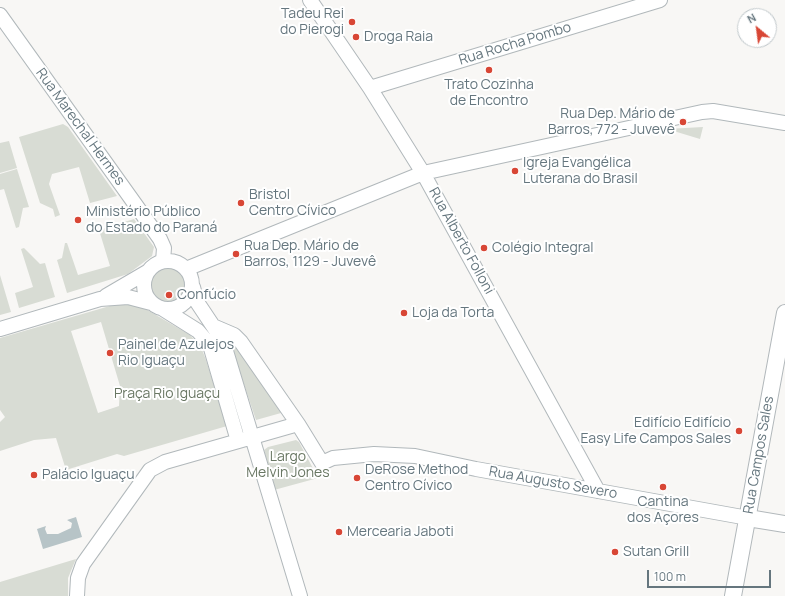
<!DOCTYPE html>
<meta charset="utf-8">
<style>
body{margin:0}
#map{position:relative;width:785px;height:596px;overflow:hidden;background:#f8f7f5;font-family:Manrope,sans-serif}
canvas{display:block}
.north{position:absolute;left:737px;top:8px;width:40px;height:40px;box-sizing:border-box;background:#fff;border:1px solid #c1c8cb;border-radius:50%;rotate:331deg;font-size:11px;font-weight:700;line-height:16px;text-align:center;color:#65767e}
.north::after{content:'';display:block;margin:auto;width:14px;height:18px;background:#d84635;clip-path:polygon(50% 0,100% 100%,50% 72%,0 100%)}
.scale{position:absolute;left:647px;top:570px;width:124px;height:18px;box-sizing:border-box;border:2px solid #65767e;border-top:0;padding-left:5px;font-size:12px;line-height:14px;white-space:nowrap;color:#65767e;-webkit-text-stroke:3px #fff;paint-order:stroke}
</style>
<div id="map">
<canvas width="785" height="596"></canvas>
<div class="north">N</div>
<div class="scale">100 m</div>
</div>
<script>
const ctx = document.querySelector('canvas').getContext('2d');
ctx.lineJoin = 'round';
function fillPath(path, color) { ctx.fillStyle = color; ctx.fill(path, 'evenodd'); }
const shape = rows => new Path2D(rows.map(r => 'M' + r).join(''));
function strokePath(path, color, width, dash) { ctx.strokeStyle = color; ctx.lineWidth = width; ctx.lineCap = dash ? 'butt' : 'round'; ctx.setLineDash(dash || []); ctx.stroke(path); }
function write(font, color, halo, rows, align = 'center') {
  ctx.font = font + ' Manrope,sans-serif'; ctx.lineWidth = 4; ctx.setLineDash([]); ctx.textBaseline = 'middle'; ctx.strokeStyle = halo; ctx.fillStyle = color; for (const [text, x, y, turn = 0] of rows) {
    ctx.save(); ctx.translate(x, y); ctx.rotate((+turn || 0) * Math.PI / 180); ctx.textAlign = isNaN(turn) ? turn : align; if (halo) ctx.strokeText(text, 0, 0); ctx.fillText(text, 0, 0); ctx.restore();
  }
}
const green = shape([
 [63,124,68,127,117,196,90,203,79,167,52,174,49,184,60,215,55,217,53,209,40,203,19,137],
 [703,127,700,139,667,129],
 [9,141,17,168,0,173,0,143],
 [17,169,29,207,23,208,19,227,16,228,4,189,0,190,0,174],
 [134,219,154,247,152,256,128,274,67,293,57,260,62,258,65,243,67,243,78,275,110,266,99,230],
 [24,248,40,264,45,263,55,297,19,308,15,293,33,287,21,249],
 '148 286a20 20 0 1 1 40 0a20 20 0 1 1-40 0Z',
 [0,275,11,312,0,315],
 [120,303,144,308,190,335,201,347,206,360,227,426,124,456,117,454,66,470,56,438,34,440,0,451,0,422,5,417,0,410,0,338],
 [101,322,120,386,119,406,98,413,71,331],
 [235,346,239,347,281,413,256,420,232,349],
 [296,440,299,442,318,478,274,490,264,450,268,447],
 [76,559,68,578,68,596,0,596,0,582]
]);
const water = shape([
 [76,517,82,537,43,549,37,529,46,526,45,529,47,534,58,534,71,528,72,523,67,520]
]);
const secondary = shape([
 [310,0,370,88,423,173,598,491],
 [0,15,160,239,164,248,163,261],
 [370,88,660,0],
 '144 285a24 24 0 1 1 48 0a24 24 0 1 1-48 0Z',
 [186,269,423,173,702,112,713,111,785,123],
 [193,287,197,302,219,335,226,351,300,596],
 [106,296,147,272],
 [163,309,198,331,210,345,238,441],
 [213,326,234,335,241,342,298,424,322,463,333,458,374,454,415,456,476,469,748,518],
 [0,329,100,299,128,297,151,303],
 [77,596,78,578,83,564,150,470,165,462,298,424]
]);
const primary = shape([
 [748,518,785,524],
 [733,596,785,313]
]);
const markers = [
 [352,22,4,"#d84635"],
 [356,37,4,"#d84635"],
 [489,70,4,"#d84635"],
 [683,122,4,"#d84635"],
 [515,171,4,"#d84635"],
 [241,203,4,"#d84635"],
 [78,220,4,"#d84635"],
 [484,248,4,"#d84635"],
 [236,254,4,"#d84635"],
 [169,295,4,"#d84635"],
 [404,313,4,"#d84635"],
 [110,353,4,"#d84635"],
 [739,431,4,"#d84635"],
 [34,475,4,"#d84635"],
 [357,478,4,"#d84635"],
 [663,487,4,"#d84635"],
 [339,532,4,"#d84635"],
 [615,552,4,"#d84635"]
];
const poiNames = [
 ["Tadeu Rei",344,14,"right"],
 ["do Pierogi",344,30,"right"],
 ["Droga Raia",364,37],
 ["Trato Cozinha",489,85,"center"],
 ["de Encontro",489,101,"center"],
 ["Rua Dep. Mário de",675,114,"right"],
 ["Barros, 772 - Juvevê",675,130,"right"],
 ["Igreja Evangélica",523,163],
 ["Luterana do Brasil",523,179],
 ["Bristol",249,195],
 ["Centro Cívico",249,211],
 ["Ministério Público",86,212],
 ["do Estado do Paraná",86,228],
 ["Rua Dep. Mário de",244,246],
 ["Barros, 1129 - Juvevê",244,262],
 ["Colégio Integral",492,248],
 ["Confúcio",177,295],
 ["Loja da Torta",412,313],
 ["Painel de Azulejos",118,345],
 ["Rio Iguaçu",118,361],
 ["Edifício Edifício",731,423,"right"],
 ["Easy Life Campos Sales",731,439,"right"],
 ["DeRose Method",365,470],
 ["Centro Cívico",365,486],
 ["Palácio Iguaçu",42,475],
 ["Cantina",663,502,"center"],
 ["dos Açores",663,518,"center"],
 ["Mercearia Jaboti",347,532],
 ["Sutan Grill",623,552]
];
const streetNames = [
 ["Rua Rocha Pombo",515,44,-17],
 ["Rua Marechal Hermes",80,127,54],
 ["Rua Alberto Folloni",461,241,61],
 ["Rua Campos Sales",759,455,-80],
 ["Rua Augusto Severo",553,483,10]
];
const parkNames = [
 ["Praça Rio Iguaçu",167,394],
 ["Largo",288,457],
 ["Melvin Jones",288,473]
];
fillPath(green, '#d8dcd4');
fillPath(water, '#b7c4c7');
strokePath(secondary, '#b1b8bb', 16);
strokePath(primary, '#b2b8bb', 18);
strokePath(secondary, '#fff', 14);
strokePath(primary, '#fff', 16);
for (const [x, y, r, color] of markers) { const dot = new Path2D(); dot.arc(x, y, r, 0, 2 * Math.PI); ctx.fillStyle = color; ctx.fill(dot); strokePath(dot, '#fff', 1.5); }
write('14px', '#65767e', '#fff', poiNames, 'left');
write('14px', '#65767e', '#fff', streetNames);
write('14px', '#697763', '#fff', parkNames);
</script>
